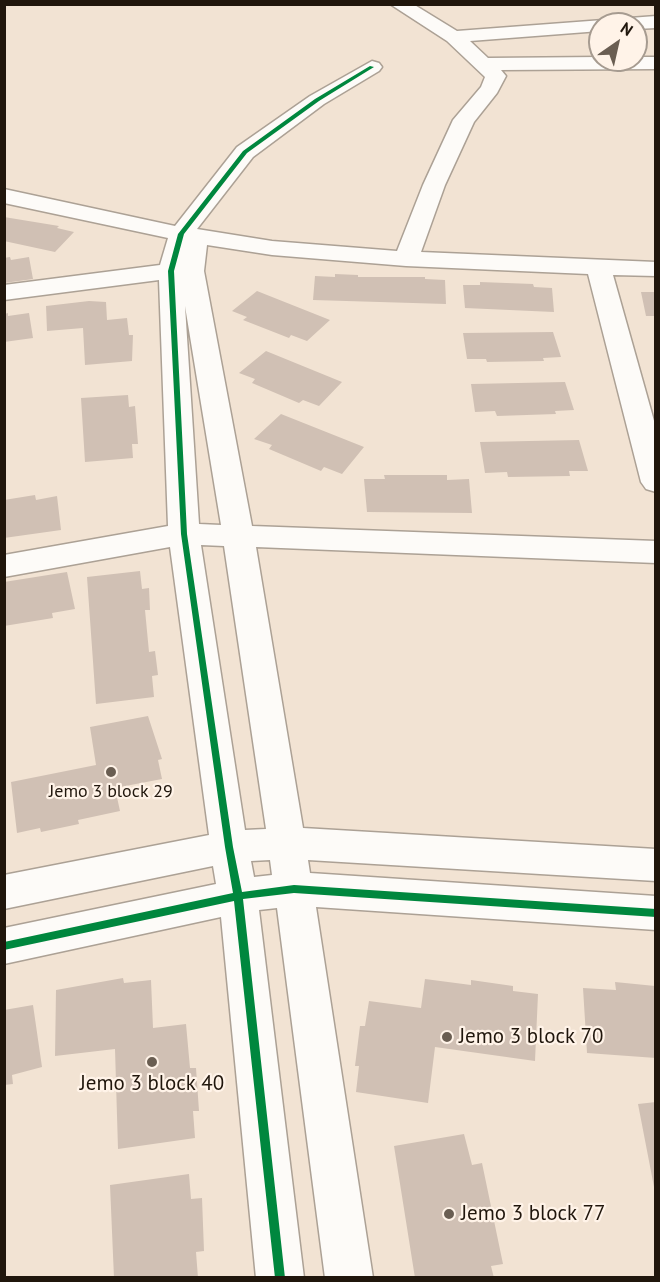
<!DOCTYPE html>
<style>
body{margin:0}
#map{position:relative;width:660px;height:1282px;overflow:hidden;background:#f2e3d3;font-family:"PT Sans",sans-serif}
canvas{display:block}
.frame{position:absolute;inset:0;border:6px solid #20160c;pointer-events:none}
.north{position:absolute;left:588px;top:12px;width:60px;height:60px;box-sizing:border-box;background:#fff3e8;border:2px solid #a69b90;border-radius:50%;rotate:34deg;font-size:16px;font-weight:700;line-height:24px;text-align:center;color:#20160c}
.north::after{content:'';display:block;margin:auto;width:21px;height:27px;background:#6a5e52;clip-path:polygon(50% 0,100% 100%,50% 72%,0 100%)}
</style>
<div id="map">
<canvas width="660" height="1282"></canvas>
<div class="frame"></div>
<div class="north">N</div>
</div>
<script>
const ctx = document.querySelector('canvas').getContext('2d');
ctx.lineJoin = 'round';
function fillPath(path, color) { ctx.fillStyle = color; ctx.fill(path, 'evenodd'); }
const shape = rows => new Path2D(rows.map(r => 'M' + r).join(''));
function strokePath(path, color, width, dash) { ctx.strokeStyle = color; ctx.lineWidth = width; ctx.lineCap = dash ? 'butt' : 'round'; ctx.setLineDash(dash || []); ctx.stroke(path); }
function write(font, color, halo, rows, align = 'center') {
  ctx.font = font + ' "PT Sans",sans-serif'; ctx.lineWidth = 4.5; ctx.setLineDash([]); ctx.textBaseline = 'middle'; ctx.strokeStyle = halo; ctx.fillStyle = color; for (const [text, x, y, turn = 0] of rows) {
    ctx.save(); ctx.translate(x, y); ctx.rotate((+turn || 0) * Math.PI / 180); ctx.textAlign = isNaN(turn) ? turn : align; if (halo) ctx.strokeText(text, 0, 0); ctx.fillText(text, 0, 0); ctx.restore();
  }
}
const building = shape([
 [4,217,59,226,57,228,74,232,55,252,4,241],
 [10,257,11,260,29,257,33,279,4,283,4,258],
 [335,274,358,275,358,277,425,277,425,279,445,280,446,304,313,300,315,276,335,277],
 [480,282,533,284,534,287,552,288,554,312,465,308,463,285,480,285],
 [257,291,330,320,307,341,291,335,289,338,243,320,247,317,232,311],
 [641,292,656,292,656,316,646,316],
 [89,301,106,302,107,320,127,318,129,335,133,335,132,361,85,365,83,328,47,331,46,306],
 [8,313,8,316,29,313,33,338,4,342,4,314],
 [553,332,561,357,543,358,544,361,487,362,486,359,467,359,463,333],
 [266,351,342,382,319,406,303,400,299,403,252,383,255,379,239,373],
 [565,382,574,410,555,411,556,414,497,416,495,411,475,412,471,384],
 [128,395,129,407,135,406,138,444,132,444,133,458,85,462,81,398],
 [281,414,364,447,342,474,324,467,321,471,269,449,272,445,254,439],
 [579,440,588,471,569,471,570,476,508,477,507,472,485,473,480,442],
 [384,475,447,475,447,480,469,479,472,513,367,512,364,479,385,479],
 [35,495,36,500,57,496,61,530,4,538,4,500],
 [140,571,142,589,149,588,150,610,145,610,149,652,155,651,158,675,152,676,154,697,96,704,87,577],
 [67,572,75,609,52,613,53,618,4,626,4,582],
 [148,716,162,759,158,760,162,779,115,788,120,811,78,820,79,824,41,832,40,828,17,833,11,782,96,765,90,727],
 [123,978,124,983,151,980,153,1028,186,1024,190,1068,196,1068,199,1111,193,1111,195,1138,118,1149,115,1049,55,1056,56,990],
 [425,979,471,985,471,980,513,986,513,991,538,994,535,1061,435,1047,428,1103,356,1092,359,1066,355,1066,360,1026,365,1026,369,1001,421,1008],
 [615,982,655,986,656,1058,587,1053,583,988,616,990],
 [33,1005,42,1067,12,1075,13,1084,4,1085,4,1010],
 [656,1102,656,1187,654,1187,638,1104],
 [464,1134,472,1165,482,1163,503,1264,491,1266,494,1278,415,1278,394,1146],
 [189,1174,191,1199,202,1198,204,1251,196,1252,198,1278,114,1278,110,1185]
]);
const minor = shape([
 [390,4,413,4,457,31,656,16,656,28,636,29,636,24,600,24,600,31,470,41,488,58,600,57,600,60,636,60,636,57,656,57,656,69,501,70,506,76,497,93,474,122,445,185,421,252,656,262,656,276,613,275,656,428,656,492,646,489,641,482,588,274,406,266,272,255,207,245,204,271,252,526,656,541,656,563,256,547,303,828,656,849,656,881,308,860,310,873,656,896,656,930,316,907,373,1278,325,1278,277,908,259,910,304,1278,256,1278,221,917,4,964,4,928,216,884,213,866,4,909,4,875,209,835,170,547,4,577,4,555,168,526,159,280,4,300,4,285,160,265,168,238,4,203,4,189,175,226,237,147,310,96,372,61,379,63,382,67,379,71,324,104,253,157,197,229,272,241,397,251,423,185,453,120,481,87,485,77,447,41,390,4],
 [185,306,221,525,199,524,185,306],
 [201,545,224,546,266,829,245,830,201,545],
 [270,860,272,875,254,877,251,861,270,860]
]);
const cycleway = shape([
 [370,66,374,67,319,101,247,153,184,234,174,271,187,534,233,847,242,892,294,885,656,909,656,917,294,893,243,899,285,1278,275,1278,234,901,4,950,4,942,233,893,225,847,181,534,168,271,178,234,243,151,315,99,370,66]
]);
const markers = [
 [111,772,6,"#6a5e52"],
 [447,1037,6,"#6a5e52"],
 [152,1062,6,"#6a5e52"],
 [449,1214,6,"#6a5e52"]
];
const poiNames = [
 ["Jemo 3 block 29",111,792]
];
const nearPoinames = [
 ["Jemo 3 block 70",459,1037],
 ["Jemo 3 block 40",152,1084,"center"],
 ["Jemo 3 block 77",461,1214]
];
fillPath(building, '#d0c0b4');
strokePath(minor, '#aca195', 3);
fillPath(minor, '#fdfbf8');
fillPath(cycleway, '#00873e');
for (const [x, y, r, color] of markers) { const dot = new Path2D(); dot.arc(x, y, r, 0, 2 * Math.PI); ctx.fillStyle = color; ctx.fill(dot); strokePath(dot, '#fff3e8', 2); }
write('18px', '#20160c', '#fff3e8', poiNames);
write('21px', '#20160c', '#fff3e8', nearPoinames, 'left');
</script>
